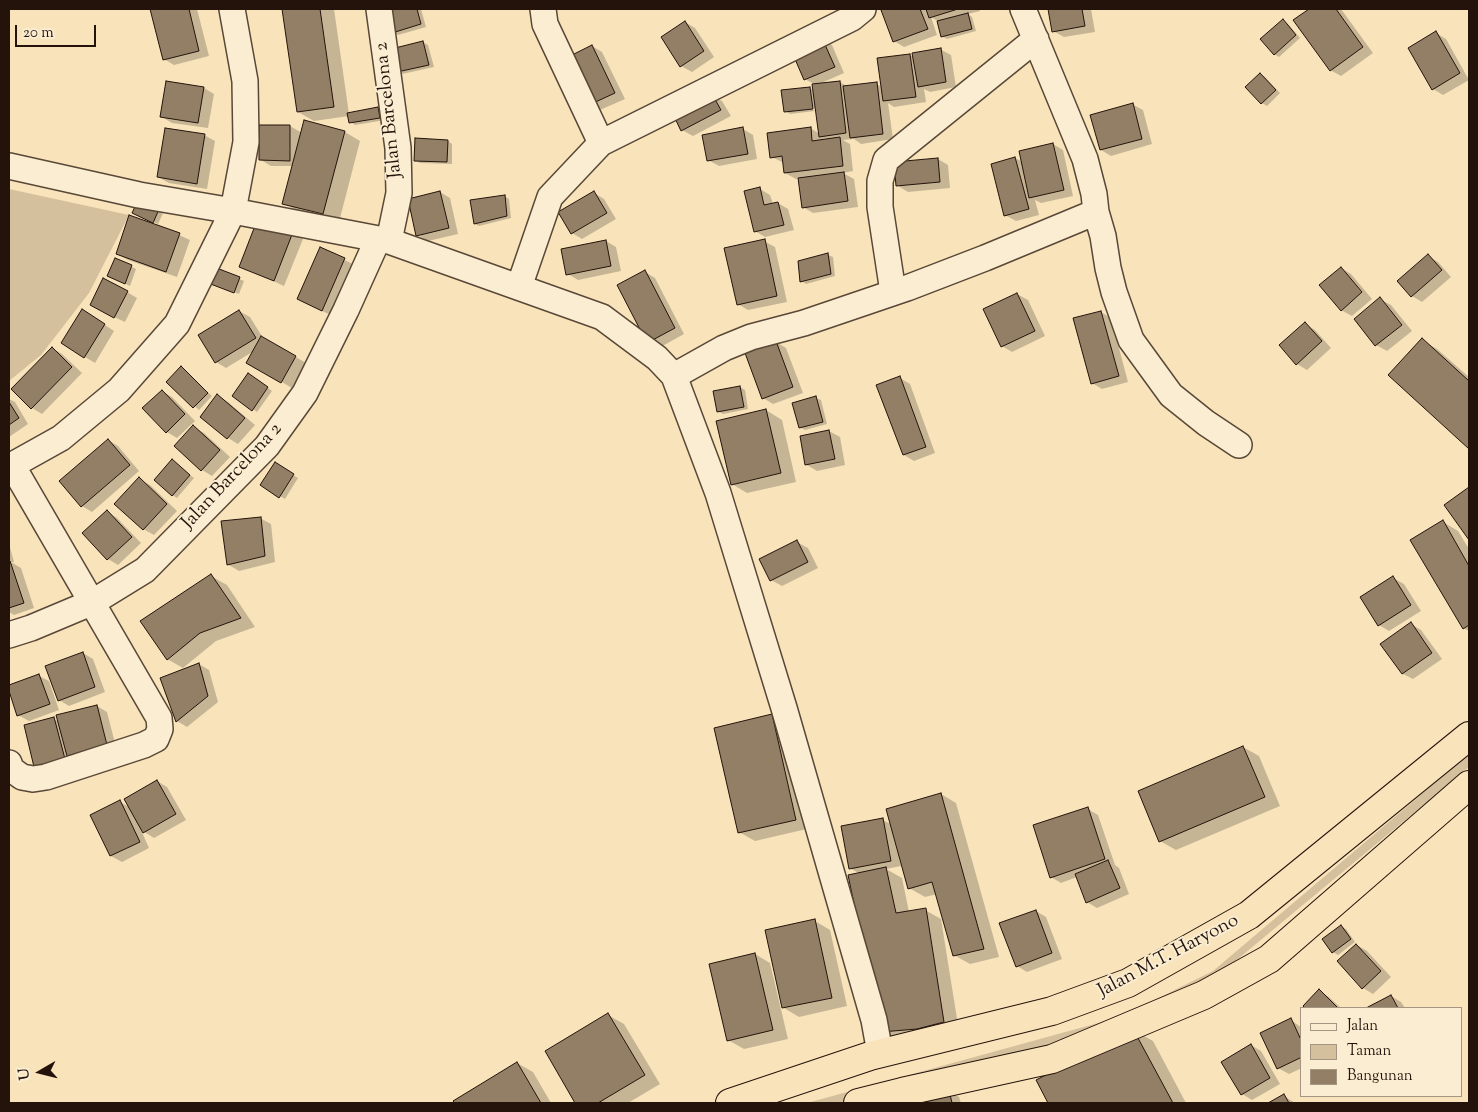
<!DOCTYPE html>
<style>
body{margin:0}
#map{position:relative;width:1478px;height:1112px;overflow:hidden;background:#f8e3ba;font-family:"Sorts Mill Goudy",serif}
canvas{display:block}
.frame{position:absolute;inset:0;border:10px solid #24130b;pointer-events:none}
.legend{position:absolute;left:1300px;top:1007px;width:162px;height:90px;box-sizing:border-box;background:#faedd2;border:1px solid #a49682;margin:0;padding:6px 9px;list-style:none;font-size:15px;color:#24130b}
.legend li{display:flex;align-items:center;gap:10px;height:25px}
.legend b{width:25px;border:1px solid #a49682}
.north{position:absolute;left:15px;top:1047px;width:50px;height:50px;-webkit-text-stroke:4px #faedd2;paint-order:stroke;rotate:262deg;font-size:14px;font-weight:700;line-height:20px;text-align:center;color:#24130b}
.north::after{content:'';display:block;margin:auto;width:18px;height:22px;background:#24130b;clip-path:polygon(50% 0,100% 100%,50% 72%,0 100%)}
.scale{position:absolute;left:15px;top:25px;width:81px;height:22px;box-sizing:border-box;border:2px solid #24130b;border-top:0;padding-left:6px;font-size:15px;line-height:18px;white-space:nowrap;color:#24130b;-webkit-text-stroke:4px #faedd2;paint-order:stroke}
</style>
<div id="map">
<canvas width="1478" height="1112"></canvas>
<div class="frame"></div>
<ul class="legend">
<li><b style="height:6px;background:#faedd2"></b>Jalan</li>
<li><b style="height:14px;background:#d4c09c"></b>Taman</li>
<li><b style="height:14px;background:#927f66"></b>Bangunan</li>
</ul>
<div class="north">U</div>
<div class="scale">20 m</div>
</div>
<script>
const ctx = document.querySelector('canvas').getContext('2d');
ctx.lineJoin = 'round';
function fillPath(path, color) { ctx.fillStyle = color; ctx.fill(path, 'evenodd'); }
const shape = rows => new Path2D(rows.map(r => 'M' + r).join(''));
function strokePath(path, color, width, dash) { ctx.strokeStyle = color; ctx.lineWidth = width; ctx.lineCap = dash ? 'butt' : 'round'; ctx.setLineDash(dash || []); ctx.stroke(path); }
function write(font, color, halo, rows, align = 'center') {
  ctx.font = font + ' "Sorts Mill Goudy",serif'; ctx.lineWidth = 4; ctx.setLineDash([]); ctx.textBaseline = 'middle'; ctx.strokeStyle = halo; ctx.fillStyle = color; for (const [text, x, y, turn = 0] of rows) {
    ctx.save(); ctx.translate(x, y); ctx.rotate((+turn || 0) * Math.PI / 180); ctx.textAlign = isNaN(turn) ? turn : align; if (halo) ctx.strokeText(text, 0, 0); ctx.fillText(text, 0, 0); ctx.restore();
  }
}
const green = shape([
 [9,189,129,215,89,293,41,355,9,381],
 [1469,754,1469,767,1215,978,1123,1026,838,1103,807,1103,1120,1017,1213,971]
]);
const shadow = shape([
 [151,9,197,9,209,56,174,65,164,59],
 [284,9,334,9,349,114,378,109,383,111,385,120,355,125,351,122,349,116,314,121,298,112],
 [396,9,421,9,426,27,398,35,393,32,388,11],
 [887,9,979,9,980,11,968,14,972,17,976,31,947,39,942,36,939,22,931,17,937,35,904,47,894,41,882,11],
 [1049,9,1091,9,1095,32,1064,37,1053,31],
 [1311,9,1341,9,1373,53,1341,76,1330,70,1294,20],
 [1283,21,1288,24,1300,38,1279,57,1274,54],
 [685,22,695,28,714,57,692,72,681,66],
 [1436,33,1446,39,1469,80,1443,95,1433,89],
 [822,40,832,45,844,73,819,84,840,82,848,87,876,84,882,87,909,55,914,57,940,49,951,55,956,87,930,92,924,89,926,102,894,107,888,103,893,139,861,144,854,139,843,140,850,144,853,171,843,173,854,179,858,207,813,213,803,207,799,178,796,179,785,173,784,163,772,157,810,128,820,134,817,110,808,104,807,106,815,111,790,114,785,111,810,88,814,91,814,84,805,79],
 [423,42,428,45,434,67,402,74,398,72],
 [592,46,602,52,625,99,600,110,590,105],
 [1260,74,1265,77,1280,93,1267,106,1262,103],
 [204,88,214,94,208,128,172,123,162,117],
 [712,95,722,101,731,116,693,136,682,130],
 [1132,104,1143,110,1152,144,1111,156,1101,150],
 [290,126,302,133,345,132,360,141,339,222,299,212,284,203,293,166,271,166,261,160],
 [743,129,753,135,757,159,719,166,708,160],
 [204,135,215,141,207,189,169,183,158,177],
 [448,141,452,144,452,164,420,163,416,160],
 [1053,144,1063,150,1073,196,1041,203,1035,200,1039,215,1016,221,1005,215,1015,158,1023,162],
 [938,159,948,165,950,188,908,192,898,186,896,163],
 [760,189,770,195,773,204,778,203,788,209,794,230,765,237,755,231],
 [440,192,450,198,458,234,428,241,418,235],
 [594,193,604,199,616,219,582,239,572,233],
 [504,196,509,199,511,218,479,226,475,224],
 [159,208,164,211,158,224,138,215],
 [293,233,303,239,284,286,240,266],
 [179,235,190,240,177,277,128,260,117,254],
 [606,241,616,247,621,271,578,280,568,274],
 [764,241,775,247,787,302,748,310,738,304],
 [321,249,355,265,333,316,309,305],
 [828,255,833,257,835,276,806,284,802,281],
 [1428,256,1438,262,1451,277,1422,302,1412,296],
 [116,259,136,269,130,286,113,278],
 [1341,268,1351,274,1372,299,1352,316,1341,310],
 [215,269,244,281,239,294,215,285],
 [645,272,655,278,684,334,659,348,648,342],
 [127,292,137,298,125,322,101,311],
 [1017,294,1028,300,1045,336,1012,352,1002,346],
 [1380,299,1391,305,1412,331,1387,351,1376,345,1356,319],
 [239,311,250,317,263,338,306,363,292,388,248,362,254,351,226,368,216,362],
 [1101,312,1111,318,1128,382,1102,389,1092,383],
 [93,317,114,331,95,363,85,357],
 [1305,324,1315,330,1331,348,1307,370,1297,364],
 [1422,340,1437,349,1469,377,1469,447,1390,375],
 [776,342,786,348,803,393,773,404,763,398],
 [52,348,62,354,82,373,42,414,32,408,12,389],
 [181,368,212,396,199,410,168,382],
 [253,377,272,391,257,412,253,409],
 [900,378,910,384,935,453,914,461,904,455],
 [740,387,745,390,748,409,723,414,718,411],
 [162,391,172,397,195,421,177,438,167,432],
 [218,396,228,402,255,425,238,444,228,438,201,416],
 [816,398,821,400,827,424,805,430,800,427],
 [9,399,15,402,28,424,9,437],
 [766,410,782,420,796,482,747,493,732,484],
 [193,427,204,433,230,457,212,476,202,470],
 [829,431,840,437,845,465,817,471,807,465,801,437],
 [108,440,118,446,139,471,92,512,82,506],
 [172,461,194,478,177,498,172,495],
 [275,464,298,478,285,499,262,485],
 [139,479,150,485,177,511,154,535,143,529],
 [107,512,117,518,141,543,118,565,108,559,84,534],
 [260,518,271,524,275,562,239,571,229,565],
 [1443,522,1458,531,1469,549,1469,631,1463,628],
 [797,542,808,548,818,568,782,586,771,580,761,560],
 [9,544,14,562,11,562,21,568,34,608,14,615,9,612],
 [211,576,227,585,255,627,216,641,183,668,167,659],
 [1393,578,1404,584,1421,611,1389,631,1379,625],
 [1411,624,1421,630,1442,659,1413,679,1403,674],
 [83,653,93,659,105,692,69,706,59,700],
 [199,664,209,670,218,702,187,727,177,721],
 [39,676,49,681,59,710,29,721,18,715,9,686],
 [97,706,107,712,117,751,75,764,36,766,54,719,59,722],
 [772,716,787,725,811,828,755,841,739,832],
 [1243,747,1259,756,1280,806,1176,850,1160,841],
 [157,781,167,787,186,820,154,838,141,830,149,848,122,862,111,856,92,815,120,802,131,808],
 [941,794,956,803,999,957,970,964,954,955,937,894,925,897,909,888,901,858,899,858,901,866,886,869,902,878,909,912,925,910,941,919,959,1031,898,1040,882,1031,860,874,850,868,883,820,892,825],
 [1088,809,1098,815,1115,865,1119,868,1129,894,1097,908,1087,902,1077,877,1061,883,1051,877],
 [1036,911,1046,917,1062,959,1027,972,1017,966],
 [815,921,830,930,847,1006,799,1017,784,1008],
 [1341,926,1346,929,1355,942,1338,955,1333,952],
 [1357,945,1367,951,1391,977,1373,994,1363,988,1339,961],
 [755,954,770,963,788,1039,744,1049,728,1040],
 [1319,991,1329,997,1341,1008,1307,1008,1305,1006],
 [1391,996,1401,1002,1405,1008,1368,1008],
 [608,1015,624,1024,660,1084,628,1103,577,1103,546,1052],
 [1291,1020,1302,1028,1302,1068,1289,1074,1278,1068,1262,1034],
 [1132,1029,1153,1041,1186,1103,1050,1103,1038,1080],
 [1251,1045,1261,1051,1280,1084,1252,1100,1242,1094],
 [517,1063,533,1072,551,1103,456,1103,455,1101],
 [949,1091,959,1097,961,1103,927,1103,926,1096],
 [1284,1096,1295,1103,1271,1103]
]);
const building = shape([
 [150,9,189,9,199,51,163,60,150,9],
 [282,9,320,9,334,107,297,112,282,9],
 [392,9,417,9,421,24,392,33,392,9],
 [883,9,920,9,928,29,893,42,881,10,883,9],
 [926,9,958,9,929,18,926,9],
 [1048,9,1082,9,1085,26,1052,32,1048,9],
 [1309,9,1336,9,1363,47,1330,71,1293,20,1309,9],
 [968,13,972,29,941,37,937,21,968,13],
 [1283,19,1296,35,1274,55,1260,39,1283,19],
 [685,21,704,51,680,67,661,37,685,21],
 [1436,31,1460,73,1432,90,1408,48,1436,31],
 [822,38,835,67,804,80,792,52,822,38],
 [423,41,429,65,397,72,391,49,423,41],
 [592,45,615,93,589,105,566,58,592,45],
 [941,48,946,82,918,87,912,53,941,48],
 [910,54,916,97,883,101,877,58,910,54],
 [1260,73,1276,90,1261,104,1245,87,1260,73],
 [166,81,204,87,198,123,160,117,166,81],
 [840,81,846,133,819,137,812,84,840,81],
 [877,82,883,134,850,138,843,86,877,82],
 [810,87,813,109,784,112,781,90,810,87],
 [712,94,721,110,681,131,673,114,712,94],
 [1133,103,1142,139,1100,150,1090,115,1133,103],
 [378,107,380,118,349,123,347,113,378,107],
 [304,120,345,131,323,214,282,204,304,120],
 [259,125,290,125,290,161,259,160,259,125],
 [743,127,748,154,707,161,702,135,743,127],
 [811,127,812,141,840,137,843,166,784,173,782,156,770,158,767,133,811,127],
 [165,128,205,134,197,184,157,177,165,128],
 [415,138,448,140,447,162,414,161,415,138],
 [1053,143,1064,190,1029,198,1019,151,1053,143],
 [1015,157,1029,209,1004,216,991,164,1015,157],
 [938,158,940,182,896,186,894,162,938,158],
 [844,172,848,201,802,208,798,178,844,172],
 [760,187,764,205,778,202,784,225,754,232,744,191,760,187],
 [440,191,449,228,416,236,408,199,440,191],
 [594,191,607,213,571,234,558,212,594,191],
 [505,195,507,216,474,224,470,200,505,195],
 [139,198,160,207,153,223,132,213,139,198],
 [129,215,180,233,166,272,116,254,129,215],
 [258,218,293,232,274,281,239,267,258,218],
 [765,239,777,296,737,305,724,248,765,239],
 [606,240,611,266,566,275,561,249,606,240],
 [320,247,345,258,322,311,297,299,320,247],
 [828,253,831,274,800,282,798,261,828,253],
 [1428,254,1442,270,1411,297,1397,281,1428,254],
 [115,258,132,265,125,284,107,276,115,258],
 [214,267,240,277,234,293,208,283,214,267],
 [1341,267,1362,292,1341,311,1319,285,1341,267],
 [645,270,675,328,647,343,617,285,645,270],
 [103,278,128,291,114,318,90,305,103,278],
 [1017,293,1035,331,1001,347,983,309,1017,293],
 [1380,297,1402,325,1375,346,1354,319,1380,297],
 [82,309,105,324,84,358,61,343,82,309],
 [239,310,256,338,215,363,198,335,239,310],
 [1101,311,1119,376,1091,384,1073,318,1101,311],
 [1305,322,1322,341,1296,365,1279,345,1305,322],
 [261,336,296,356,281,383,246,363,261,336],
 [1422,338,1469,381,1469,449,1388,375,1422,338],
 [776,341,793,387,762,399,745,353,776,341],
 [52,347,72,367,31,409,11,389,52,347],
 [181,366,208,393,193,408,166,382,181,366],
 [248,373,268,387,252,411,232,396,248,373],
 [900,376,926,447,903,455,876,385,900,376],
 [740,386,744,407,717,412,713,391,740,386],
 [162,390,185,414,166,433,142,408,162,390],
 [217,394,245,418,227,439,200,417,217,394],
 [816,396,823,422,799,428,792,403,816,396],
 [9,402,19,418,9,425,9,402],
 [766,409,781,473,731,485,716,421,766,409],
 [193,425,220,450,201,471,174,446,193,425],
 [829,430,835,459,805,465,800,436,829,430],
 [108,439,130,465,81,507,59,481,108,439],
 [172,459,190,475,172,496,154,480,172,459],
 [275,462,294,474,279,498,260,485,275,462],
 [139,477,167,504,143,530,114,504,139,477],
 [1469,487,1469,540,1444,505,1469,487],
 [107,510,132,537,107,560,82,533,107,510],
 [261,517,265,556,227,565,221,521,261,517],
 [1443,520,1469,566,1469,625,1463,629,1410,540,1443,520],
 [797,540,808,562,770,581,759,559,797,540],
 [9,561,10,561,24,603,9,608,9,561],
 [211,574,241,618,200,633,167,660,140,621,211,574],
 [1393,576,1411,605,1378,626,1360,597,1393,576],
 [1411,622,1432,653,1402,674,1380,644,1411,622],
 [83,652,95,687,58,701,45,666,83,652],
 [199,663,208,696,176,722,160,678,199,663],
 [39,674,50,704,17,716,9,691,9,685,39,674],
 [97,705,107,745,67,756,56,715,97,705],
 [772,714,796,820,738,833,714,728,772,714],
 [54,717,65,759,34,767,24,725,54,717],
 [1243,746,1265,797,1159,842,1138,791,1243,746],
 [157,780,176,814,143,833,124,799,157,780],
 [941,793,984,949,953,956,932,882,908,889,886,809,941,793],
 [120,800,140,842,110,856,90,815,120,800],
 [1088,807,1105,859,1050,878,1033,825,1088,807],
 [883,818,891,861,849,869,841,826,883,818],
 [1108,860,1120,888,1086,903,1075,874,1108,860],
 [886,867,896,913,926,908,944,1022,917,1029,881,1032,848,875,886,867],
 [1036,910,1052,953,1016,967,999,923,1036,910],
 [815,919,832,998,782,1008,765,930,815,919],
 [1341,925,1351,939,1332,953,1322,939,1341,925],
 [1356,944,1381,971,1362,989,1337,961,1356,944],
 [755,953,773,1030,727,1041,709,964,755,953],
 [1319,989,1338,1008,1305,1008,1303,1006,1319,989],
 [1391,995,1398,1008,1366,1008,1391,995],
 [608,1013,645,1075,598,1103,575,1103,545,1051,608,1013],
 [1291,1018,1302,1042,1302,1057,1277,1069,1260,1033,1291,1018],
 [1132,1027,1173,1103,1048,1103,1036,1080,1118,1038,1132,1027],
 [1251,1044,1270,1078,1241,1095,1221,1062,1251,1044],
 [517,1062,541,1103,455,1103,453,1101,517,1062],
 [949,1090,952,1103,926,1103,924,1095,949,1090],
 [1284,1094,1289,1103,1268,1103,1284,1094]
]);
const street = shape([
 [379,9,398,148,399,193,389,241],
 [601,143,852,18,863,9],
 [9,166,139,195,233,211,389,241,602,317,657,358,674,376],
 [1096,212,1103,236,1108,268,1114,292,1131,340,1171,395,1206,423,1239,445],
 [519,287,550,197,601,143,545,24,543,9],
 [893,292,880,207,880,181,886,160,1036,39],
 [9,467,61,438,119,390,177,324,233,211,246,142,245,81,232,9],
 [9,635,31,628,93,602,145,570,267,446,305,393,346,310,378,239],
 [9,763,11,769,22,777,33,779,46,777,144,745,156,739,160,729,159,718,12,465],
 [880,1053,874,1020,784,708,718,493,674,376,724,348,751,337,804,323,907,288,985,258,1096,212,1094,194,1085,159,1023,9]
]);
const highway = shape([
 [730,1103,870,1056,1052,1011,1128,983,1249,915,1469,736],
 [858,1103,902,1092,1052,1059,1204,995,1269,959,1469,785]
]);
const streetNames = [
 ["Jalan Barcelona 2",390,110,-96],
 ["Jalan Barcelona 2",233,477,-47],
 ["Jalan M.T. Haryono",1169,957,-28]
];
fillPath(green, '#d4c09c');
fillPath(shadow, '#0003');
fillPath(building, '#927f66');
strokePath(building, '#24130b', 1);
strokePath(street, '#594737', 28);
strokePath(highway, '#24130b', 30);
strokePath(street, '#faedd2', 25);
strokePath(highway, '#f8e3ba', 28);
write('19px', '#24130b', '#faedd2', streetNames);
</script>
